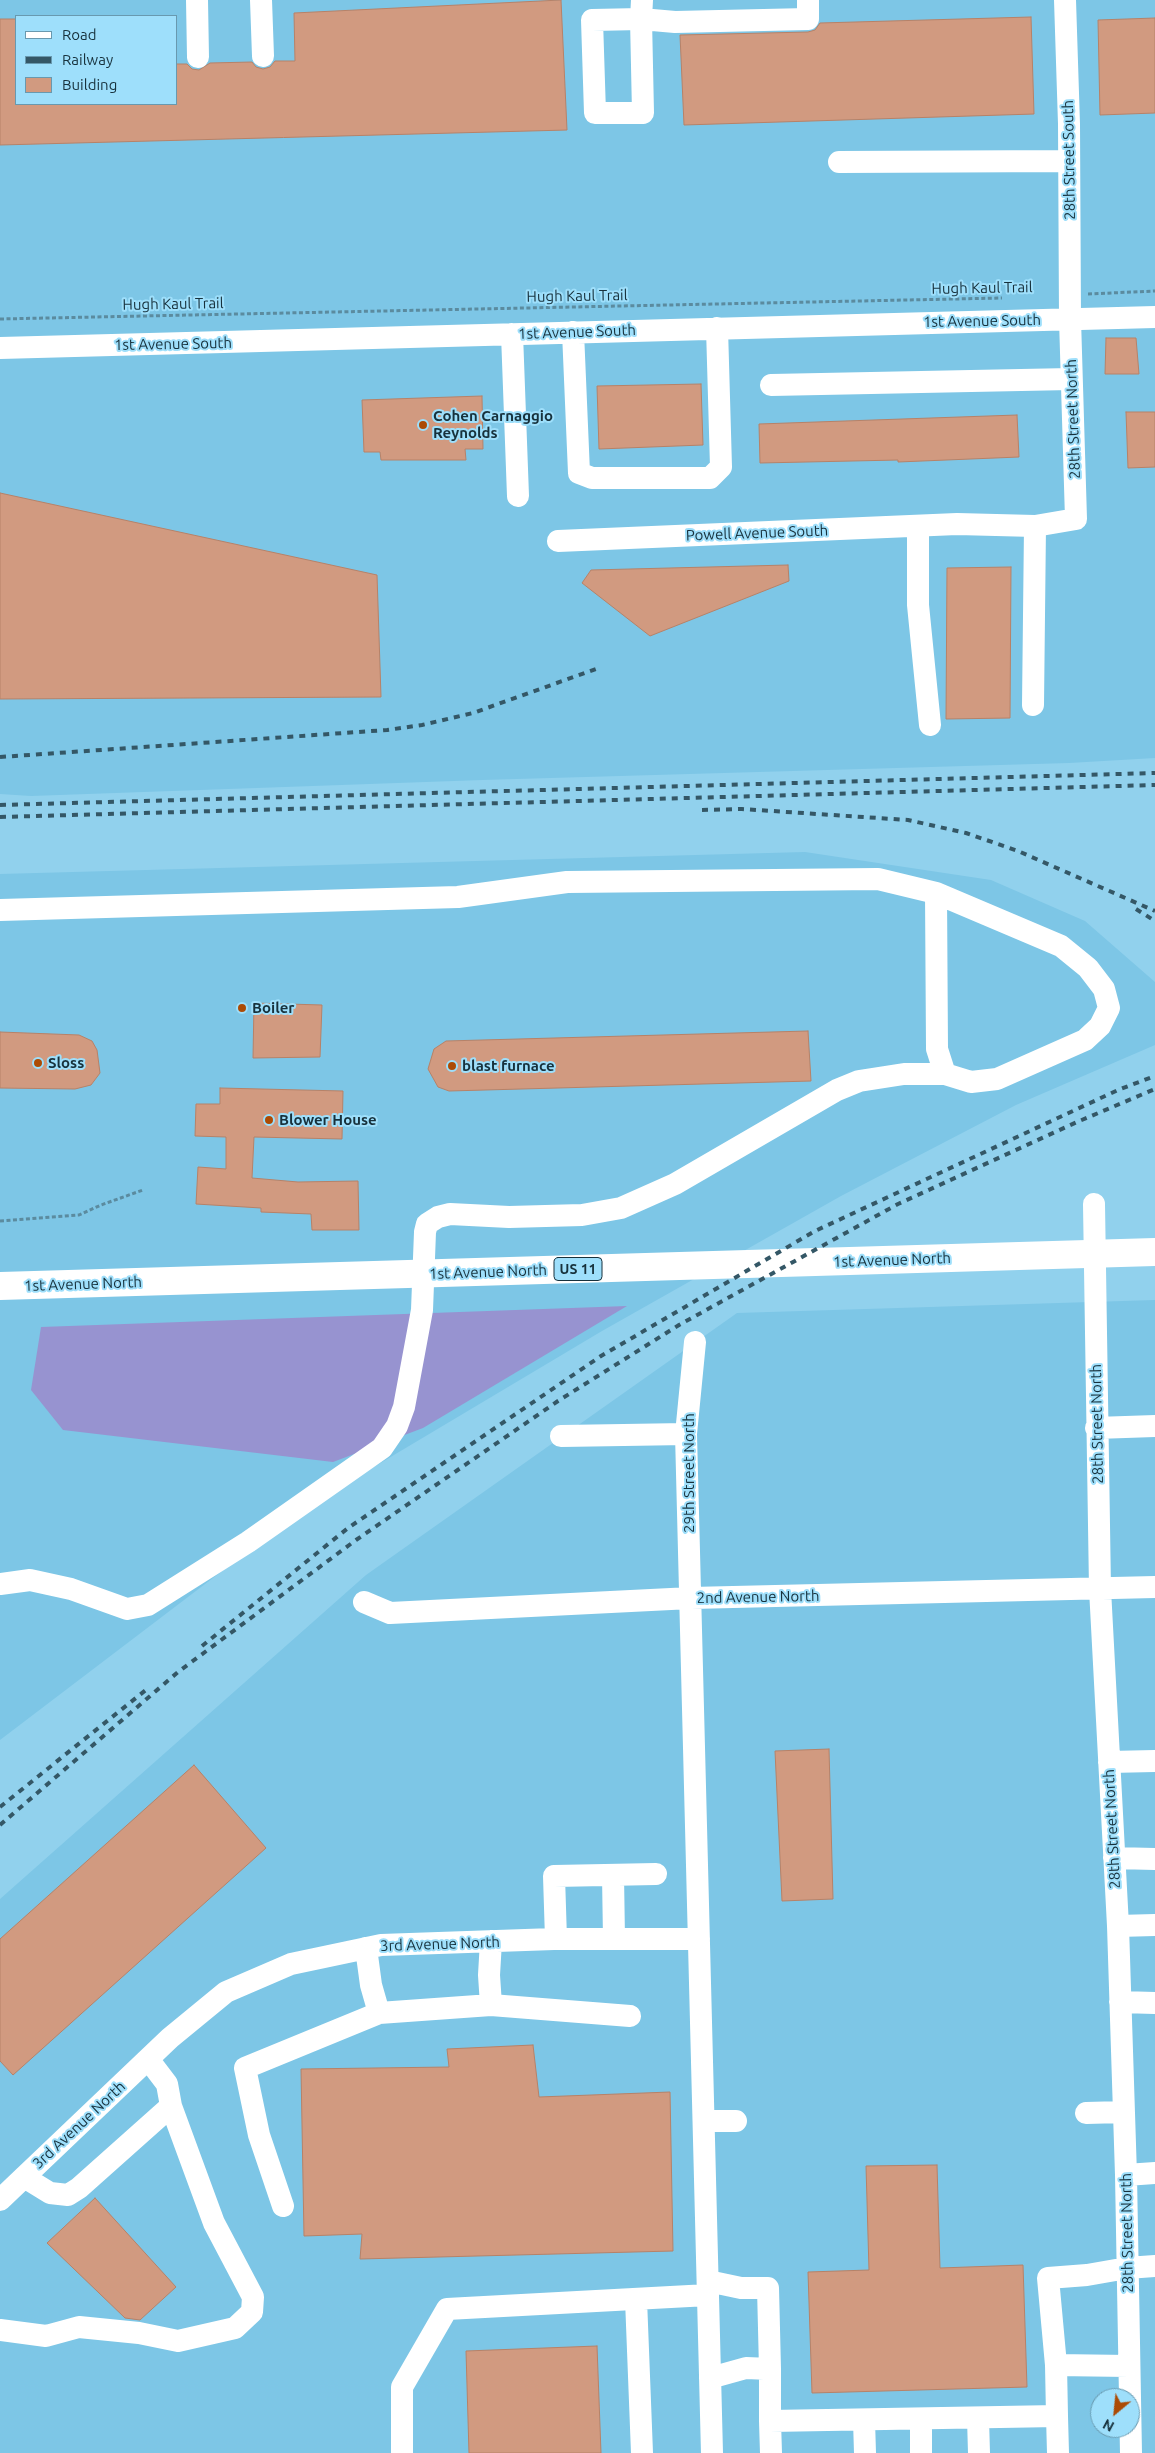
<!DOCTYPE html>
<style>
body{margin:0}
#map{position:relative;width:1155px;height:2453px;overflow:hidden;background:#91d1ed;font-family:Ubuntu,sans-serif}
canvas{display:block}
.legend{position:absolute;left:15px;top:15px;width:162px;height:90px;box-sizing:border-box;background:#9edffb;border:1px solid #6899af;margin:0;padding:6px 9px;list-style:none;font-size:15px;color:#17313c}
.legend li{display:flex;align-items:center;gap:10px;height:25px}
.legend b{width:25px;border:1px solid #6899af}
.north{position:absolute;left:1090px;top:2388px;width:50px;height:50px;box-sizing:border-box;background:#9edffb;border:1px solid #6899af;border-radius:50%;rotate:208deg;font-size:14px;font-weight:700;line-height:20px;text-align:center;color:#17313c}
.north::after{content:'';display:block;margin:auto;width:18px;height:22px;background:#ac4b05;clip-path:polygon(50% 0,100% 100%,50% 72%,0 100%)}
</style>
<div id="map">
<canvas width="1155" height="2453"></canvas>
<ul class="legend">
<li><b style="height:6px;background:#fff"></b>Road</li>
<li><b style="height:6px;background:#345766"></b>Railway</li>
<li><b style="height:14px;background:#d19a80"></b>Building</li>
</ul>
<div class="north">N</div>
</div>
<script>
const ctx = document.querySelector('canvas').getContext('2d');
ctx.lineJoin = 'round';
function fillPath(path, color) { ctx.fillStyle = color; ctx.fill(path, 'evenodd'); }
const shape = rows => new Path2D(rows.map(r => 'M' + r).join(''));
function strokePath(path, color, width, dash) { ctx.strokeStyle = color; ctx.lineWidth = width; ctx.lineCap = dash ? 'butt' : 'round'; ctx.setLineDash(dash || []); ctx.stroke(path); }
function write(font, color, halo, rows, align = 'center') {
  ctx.font = font + ' Ubuntu,sans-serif'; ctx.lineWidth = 4; ctx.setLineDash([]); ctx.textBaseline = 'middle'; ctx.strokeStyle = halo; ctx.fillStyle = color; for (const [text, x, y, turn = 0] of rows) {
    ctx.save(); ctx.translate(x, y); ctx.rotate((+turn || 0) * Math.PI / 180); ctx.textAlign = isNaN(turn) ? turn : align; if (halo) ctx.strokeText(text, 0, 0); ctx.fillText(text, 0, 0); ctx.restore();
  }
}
const built = shape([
 [0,0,1155,0,1155,758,1069,763,482,780,31,796,0,794],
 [16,16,176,16,176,104,16,104],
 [805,852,991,880,1085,921,1155,982,1155,1045,1016,1105,841,1196,602,1331,305,1508,0,1740,0,874],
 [1155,1300,1155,2453,0,2453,0,1899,366,1575,737,1313],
 [1100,2398,1130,2398,1130,2428,1100,2428]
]);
const forest = shape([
 [627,1306,423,1428,333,1462,63,1430,31,1390,41,1327]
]);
const building = shape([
 [561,0,567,130,0,145,0,19,16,19,16,104,176,104,176,64,187,64,192,69,199,70,210,63,252,62,256,67,263,69,270,67,275,61,295,61,294,13,561,0],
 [1031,17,1034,114,684,125,680,35,808,32,815,30,820,23,1031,17],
 [1155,18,1155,113,1100,115,1098,20,1155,18],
 [1106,338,1136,338,1139,374,1105,374,1106,338],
 [701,384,703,445,599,449,597,386,701,384],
 [482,396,483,449,465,449,466,460,381,460,380,452,364,452,362,400,482,396],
 [1126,412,1155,412,1155,467,1128,468,1126,412],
 [1017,415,1019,457,898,462,898,460,760,463,759,424,1017,415],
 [0,493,377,575,381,697,0,699,0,493],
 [788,565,789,581,650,636,582,583,591,570,788,565],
 [1011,567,1010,718,946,719,947,568,1011,567],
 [254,1003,322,1005,320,1057,253,1058,254,1003],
 [808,1031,811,1081,449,1091,438,1087,428,1069,434,1049,446,1041,808,1031],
 [0,1032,79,1035,92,1041,97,1050,100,1073,91,1085,75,1089,0,1088,0,1032],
 [220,1088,343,1091,342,1139,254,1137,252,1178,298,1182,358,1181,359,1230,312,1230,311,1214,261,1212,261,1208,196,1204,198,1167,226,1169,226,1137,195,1136,196,1104,220,1104,220,1088],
 [829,1749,833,1899,782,1901,775,1751,829,1749],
 [194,1765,266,1848,13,2075,0,2061,0,1939,194,1765],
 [533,2045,539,2097,670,2092,673,2251,360,2259,362,2234,304,2236,301,2069,449,2067,447,2049,533,2045],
 [937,2165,940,2268,1023,2265,1027,2387,812,2393,808,2272,869,2270,866,2166,937,2165],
 [95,2198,176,2287,140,2320,125,2318,47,2243,95,2198],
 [597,2346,601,2453,469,2453,466,2351,597,2346]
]);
const path = shape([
 [1088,294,1155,291],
 [0,319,1002,298],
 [0,1221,79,1215,101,1205,143,1190]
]);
const minor = shape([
 [197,0,198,57],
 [261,0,263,56],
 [642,0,641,19,643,113,595,113,592,20,641,19,675,22,808,19,808,0],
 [839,162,1069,161],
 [573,332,579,473,592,478,710,478,721,467,717,328],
 [512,334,518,496],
 [0,348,1155,317],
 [771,385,1071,379],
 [918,526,918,605,930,725],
 [558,541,957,524,1035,526,1076,519,1070,319,1069,124,1065,0],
 [1033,705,1035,526],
 [0,910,458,897,567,882,878,879,936,893,1061,946,1088,968,1104,989,1109,1008,1100,1026,1085,1040,997,1079,971,1082,945,1074,937,1049,936,893],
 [1094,1204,1100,1589,1118,1926,1126,2175,1131,2453],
 [695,1342,686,1434,712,2453],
 [1096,1428,1155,1426],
 [561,1436,686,1434],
 [0,1584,30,1580,71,1589,127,1609,148,1605,248,1542,382,1448,397,1426,404,1407,422,1310,425,1232,427,1224,438,1217,450,1214,509,1217,582,1215,621,1208,675,1184,837,1090,859,1081,904,1074,945,1074],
 [364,1602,390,1613,691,1598,1155,1587],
 [1109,1762,1155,1761],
 [1114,1858,1155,1859],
 [613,1875,614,1939],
 [1118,1926,1155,1925],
 [556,1939,554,1876,656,1874],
 [366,1948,371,1985,379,2013],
 [1120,2002,1155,2003],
 [491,2005,489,1975,491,1941],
 [1086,2113,1123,2112],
 [704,2121,736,2121],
 [1126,2175,1155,2173],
 [24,2177,50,2193,68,2195,79,2188,171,2106],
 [0,2200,170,2038,226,1992,291,1964,381,1945,554,1939,699,1939],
 [283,2206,259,2135,245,2068,379,2013,491,2005,630,2016],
 [708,2281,741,2288,768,2288,770,2369],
 [636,2299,642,2453],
 [0,2330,46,2336,79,2327,139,2333,178,2341,235,2328,252,2312,253,2297,214,2223,171,2106,167,2084,148,2059],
 [1056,2365,1048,2278,1087,2275,1127,2268,1155,2266],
 [710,2378,746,2368,770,2369,770,2421],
 [1057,2416,1056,2365,1129,2366],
 [978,2418,979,2453],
 [921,2419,921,2453],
 [864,2420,865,2453],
 [402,2453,402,2387,447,2309,708,2295],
 [771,2453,770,2421,1057,2416,1058,2453]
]);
const major = shape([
 [0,1286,1155,1252]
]);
const rail = shape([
 [0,757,387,730,422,725,473,713,596,669],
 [0,805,1155,773],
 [702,810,742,809,908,820,966,833,1018,851,1155,911],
 [0,817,1155,785],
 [1136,909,1155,921],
 [202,1646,348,1528,601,1356,815,1231,1118,1090,1155,1076],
 [0,1807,147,1689],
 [0,1825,178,1672,356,1540,558,1401,679,1325,898,1204,1077,1122,1155,1089]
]);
const markers = [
 [423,425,5,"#ac4b05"],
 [242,1008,5,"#ac4b05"],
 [38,1063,5,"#ac4b05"],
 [452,1066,5,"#ac4b05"],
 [269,1120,5,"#ac4b05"]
];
const shields = [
 [578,1269,48]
];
const shieldNames = [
 ["US 11",578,1269]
];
const streetNames = [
 ["28th Street South",1069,160,-91],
 ["Hugh Kaul Trail",982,288,-1],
 ["Hugh Kaul Trail",577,296,-1],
 ["Hugh Kaul Trail",173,304,-1],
 ["1st Avenue South",982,321,-1],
 ["1st Avenue South",577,332,-2],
 ["1st Avenue South",173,344,-1],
 ["28th Street North",1073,419,-92],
 ["Powell Avenue South",757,533,-2],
 ["1st Avenue North",892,1260,-2],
 ["1st Avenue North",488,1272,-2],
 ["1st Avenue North",83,1284,-2],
 ["28th Street North",1097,1424,-91],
 ["29th Street North",689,1473,-90],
 ["2nd Avenue North",758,1597,-1],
 ["28th Street North",1112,1829,-93],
 ["3rd Avenue North",440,1944,-2],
 ["3rd Avenue North",79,2125,-43],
 ["28th Street North",1127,2233,-91]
];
const poiNames = [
 ["Cohen Carnaggio",433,416],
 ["Reynolds",433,433],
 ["Boiler",252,1008],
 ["Sloss",48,1063],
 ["blast furnace",462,1066],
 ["Blower House",279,1120]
];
fillPath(built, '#7dc6e6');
fillPath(forest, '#9793d0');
fillPath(building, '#d19a80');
strokePath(building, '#b78268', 1);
strokePath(path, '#5b8b9f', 3, [4, 2.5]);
strokePath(minor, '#fff', 22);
strokePath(major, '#fff', 28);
strokePath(rail, '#345766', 4, [6, 6]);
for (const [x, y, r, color] of markers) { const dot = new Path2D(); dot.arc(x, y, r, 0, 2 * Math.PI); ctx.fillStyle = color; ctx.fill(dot); strokePath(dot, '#9edffb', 2); }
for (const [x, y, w] of shields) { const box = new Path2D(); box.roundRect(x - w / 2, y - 11.5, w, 23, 4); ctx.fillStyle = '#9edffb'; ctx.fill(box); strokePath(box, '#17313c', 1); }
write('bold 14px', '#17313c', null, shieldNames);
write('15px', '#17313c', '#9edffb', streetNames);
write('bold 15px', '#17313c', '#9edffb', poiNames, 'left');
</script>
